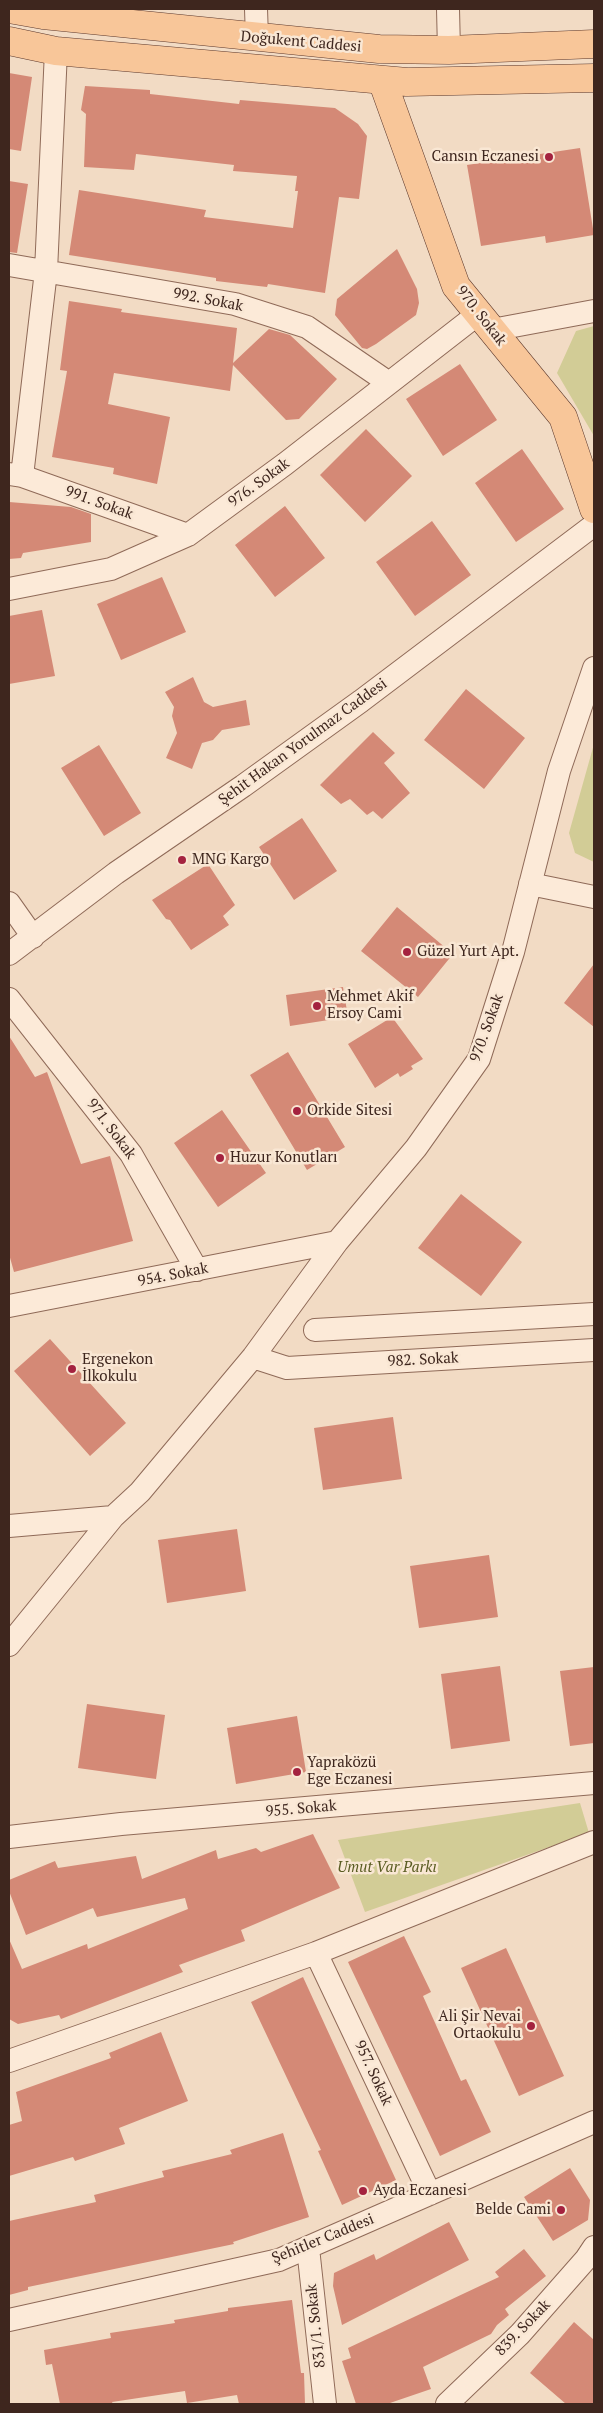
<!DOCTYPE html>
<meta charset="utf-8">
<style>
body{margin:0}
#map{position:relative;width:603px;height:2413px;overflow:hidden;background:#f2dbc4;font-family:"PT Serif",serif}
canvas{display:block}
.frame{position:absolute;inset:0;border:10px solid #3e261e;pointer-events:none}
</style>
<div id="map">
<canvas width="603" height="2413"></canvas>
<div class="frame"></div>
</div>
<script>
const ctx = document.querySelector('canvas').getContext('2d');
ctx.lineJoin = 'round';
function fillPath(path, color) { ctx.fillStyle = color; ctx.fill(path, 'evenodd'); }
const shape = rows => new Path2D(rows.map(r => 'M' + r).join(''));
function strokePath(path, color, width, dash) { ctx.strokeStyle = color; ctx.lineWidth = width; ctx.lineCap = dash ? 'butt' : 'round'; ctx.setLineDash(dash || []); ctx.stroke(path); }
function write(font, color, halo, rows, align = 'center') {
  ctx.font = font + ' "PT Serif",serif'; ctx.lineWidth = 5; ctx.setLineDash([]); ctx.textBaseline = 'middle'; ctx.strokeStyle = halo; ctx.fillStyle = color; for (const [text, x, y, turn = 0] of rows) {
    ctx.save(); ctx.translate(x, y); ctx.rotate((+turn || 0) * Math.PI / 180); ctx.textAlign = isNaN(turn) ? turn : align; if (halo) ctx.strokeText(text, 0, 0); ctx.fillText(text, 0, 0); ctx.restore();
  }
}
const green = shape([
 [594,326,594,436,557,373,576,331],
 [594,744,594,862,575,853,569,833],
 [580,1803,589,1833,365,1912,338,1840]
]);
const building = shape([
 [9,73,32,77,21,151,9,149],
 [85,86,150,90,150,94,239,104,240,100,335,108,358,124,367,136,359,199,339,197,325,293,268,284,267,287,216,281,216,278,69,255,79,190,206,210,204,217,293,228,298,191,295,191,297,176,233,171,234,165,136,154,134,170,84,167,86,114,81,110],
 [580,148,594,235,546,243,545,236,481,246,467,165],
 [9,181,28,184,17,253,9,252],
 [397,249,417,289,419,303,416,315,376,344,367,349,362,348,335,315,337,299],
 [69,301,122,309,121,312,237,328,233,363,269,329,290,335,337,379,299,419,286,420,233,365,230,391,114,373,108,404,170,417,157,484,113,474,114,468,52,457,67,371,60,370],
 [460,364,497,420,443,456,406,399],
 [366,429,412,476,365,522,320,475],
 [522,449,564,509,516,542,475,483],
 [9,502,71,507,91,514,91,542,23,553,21,558,9,559],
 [285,506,325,558,275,597,235,545],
 [432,521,471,575,415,616,376,562],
 [162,577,186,632,121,660,97,604],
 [42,610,55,676,9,684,9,616],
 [193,677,204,702,213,707,246,700,250,725,222,730,213,740,202,743,192,769,166,758,177,733,172,716,174,707,165,692],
 [466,689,525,738,484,789,424,740],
 [373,732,395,753,384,763,410,793,382,819,373,811,367,815,350,799,341,804,320,785],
 [99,745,141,813,104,836,61,768],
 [302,818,337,871,294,900,259,847],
 [208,864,235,905,223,916,229,925,191,950,170,920,166,919,152,900],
 [397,907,453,954,418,997,361,951],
 [594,964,594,1027,564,1003],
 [343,987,348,1017,290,1026,286,995],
 [392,1017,423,1059,411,1066,413,1069,400,1077,398,1073,375,1088,348,1044],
 [9,1036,35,1077,47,1072,81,1164,110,1156,133,1241,14,1272,9,1254],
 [288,1052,345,1147,307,1170,250,1075],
 [222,1110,266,1173,218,1207,174,1143],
 [461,1194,522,1242,481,1296,418,1248],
 [50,1339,126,1423,90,1456,14,1371],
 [393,1417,402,1479,323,1490,314,1428],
 [237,1529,246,1591,167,1603,158,1540],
 [489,1555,498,1617,419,1628,410,1566],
 [500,1666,510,1741,451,1749,441,1674],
 [594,1667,594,1743,570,1746,560,1671],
 [87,1704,165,1715,156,1779,78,1768],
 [297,1716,306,1772,236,1784,227,1728],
 [313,1834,340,1888,241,1930,245,1941,179,1965,183,1972,61,2019,59,2015,18,2024,9,2019,9,1939,22,1969,87,1944,88,1949,188,1909,185,1898,97,1917,93,1908,26,1935,9,1891,9,1880,55,1861,58,1868,136,1856,142,1879,216,1850,218,1859,256,1848,261,1852],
 [404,1936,431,1992,423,1996,461,2081,466,2079,491,2132,440,2156,348,1962],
 [506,1948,564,2076,519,2096,461,1968],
 [303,1977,396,2180,342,2205,318,2151,321,2150,251,2002],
 [161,2032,188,2101,119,2128,125,2144,75,2161,73,2157,9,2176,9,2125,22,2121,16,2092,111,2058,109,2053],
 [283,2133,309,2217,233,2242,234,2244,28,2287,28,2290,9,2295,9,2221,96,2202,94,2195,164,2177,162,2171,232,2154,230,2150],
 [570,2168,590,2200,588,2220,553,2241,524,2197],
 [449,2222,469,2260,342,2325,333,2286,334,2273,374,2254,376,2260],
 [524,2249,546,2276,505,2309,509,2315,497,2325,491,2334,423,2367,431,2389,387,2404,356,2404,342,2361,351,2358,348,2348,499,2277,495,2272],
 [292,2300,301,2373,304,2373,305,2404,239,2404,237,2395,187,2403,185,2391,112,2402,113,2404,60,2404,52,2364,46,2365,44,2350,111,2338,110,2333,175,2323,174,2320,228,2311,228,2308],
 [574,2322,594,2340,594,2404,566,2404,530,2373]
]);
const minor = shape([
 [256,9,257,38],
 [448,9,449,50],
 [9,265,235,304,307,327,389,383],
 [492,330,594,311],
 [9,474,22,476,188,535],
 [22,476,46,271,56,51],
 [9,589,111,569,188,535,285,464,478,314],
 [530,884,594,897],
 [9,903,33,937],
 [9,954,116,873,243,786,361,701,594,525],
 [9,999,131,1154,197,1270],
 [9,1306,337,1242],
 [315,1330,594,1314],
 [253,1357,287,1368,594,1350],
 [9,1526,113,1517],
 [9,1645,113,1517,140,1492,253,1357,337,1242,416,1148,479,1059,513,952,559,771,594,668],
 [9,1837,121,1824,594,1783],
 [316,1953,430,2194],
 [9,2061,316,1953,594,1842],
 [308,2248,325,2404],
 [9,2320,279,2260,594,2122],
 [447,2404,520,2334,586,2259,594,2247]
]);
const major = shape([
 [9,9,43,15,379,49,449,50,594,44],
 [9,41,56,51,407,82,594,78],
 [382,80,456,286,563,417,594,509]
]);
const markers = [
 [549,157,5,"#a4223f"],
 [182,860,5,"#a4223f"],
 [407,952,5,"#a4223f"],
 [317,1006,5,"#a4223f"],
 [297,1111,5,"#a4223f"],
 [220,1158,5,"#a4223f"],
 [72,1369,5,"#a4223f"],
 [297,1772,5,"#a4223f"],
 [531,2026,5,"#a4223f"],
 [363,2191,5,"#a4223f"],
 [561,2210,5,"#a4223f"]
];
const streetNames = [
 ["Doğukent Caddesi",301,42,5],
 ["992. Sokak",208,300,11],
 ["970. Sokak",481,316,52],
 ["976. Sokak",259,483,-36],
 ["991. Sokak",99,503,20],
 ["Şehit Hakan Yorulmaz Caddesi",303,742,-36],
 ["970. Sokak",487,1028,-70],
 ["971. Sokak",111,1129,53],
 ["954. Sokak",173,1275,-11],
 ["982. Sokak",423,1360,-3],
 ["955. Sokak",301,1809,-5],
 ["957. Sokak",373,2073,65],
 ["Şehitler Caddesi",323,2239,-22],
 ["831/1. Sokak",316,2326,-96],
 ["839. Sokak",523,2328,-46]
];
const poiNames = [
 ["Cansın Eczanesi",539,157,"right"],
 ["MNG Kargo",192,860],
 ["Güzel Yurt Apt.",417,952],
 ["Mehmet Akif",327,997],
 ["Ersoy Cami",327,1014],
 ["Orkide Sitesi",307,1111],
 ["Huzur Konutları",230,1158],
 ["Ergenekon",82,1360],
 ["İlkokulu",82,1377],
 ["Yapraközü",307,1763],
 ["Ege Eczanesi",307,1780],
 ["Ali Şir Nevai",521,2017,"right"],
 ["Ortaokulu",521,2034,"right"],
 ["Ayda Eczanesi",373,2191],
 ["Belde Cami",551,2210,"right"]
];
const parkNames = [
 ["Umut Var Parkı",387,1868]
];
fillPath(green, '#d2cc96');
fillPath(building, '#d48976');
strokePath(minor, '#8f6a58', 24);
strokePath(major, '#5d392d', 29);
strokePath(minor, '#fcead8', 22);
strokePath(major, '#f8c699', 28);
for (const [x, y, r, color] of markers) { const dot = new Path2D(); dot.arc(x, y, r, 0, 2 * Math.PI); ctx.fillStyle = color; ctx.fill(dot); strokePath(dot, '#f9e7d4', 2); }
write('15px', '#3e261e', '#f9e7d4', streetNames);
write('15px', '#3e261e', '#f9e7d4', poiNames, 'left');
write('italic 15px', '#5a5c22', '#f9e7d4', parkNames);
</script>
